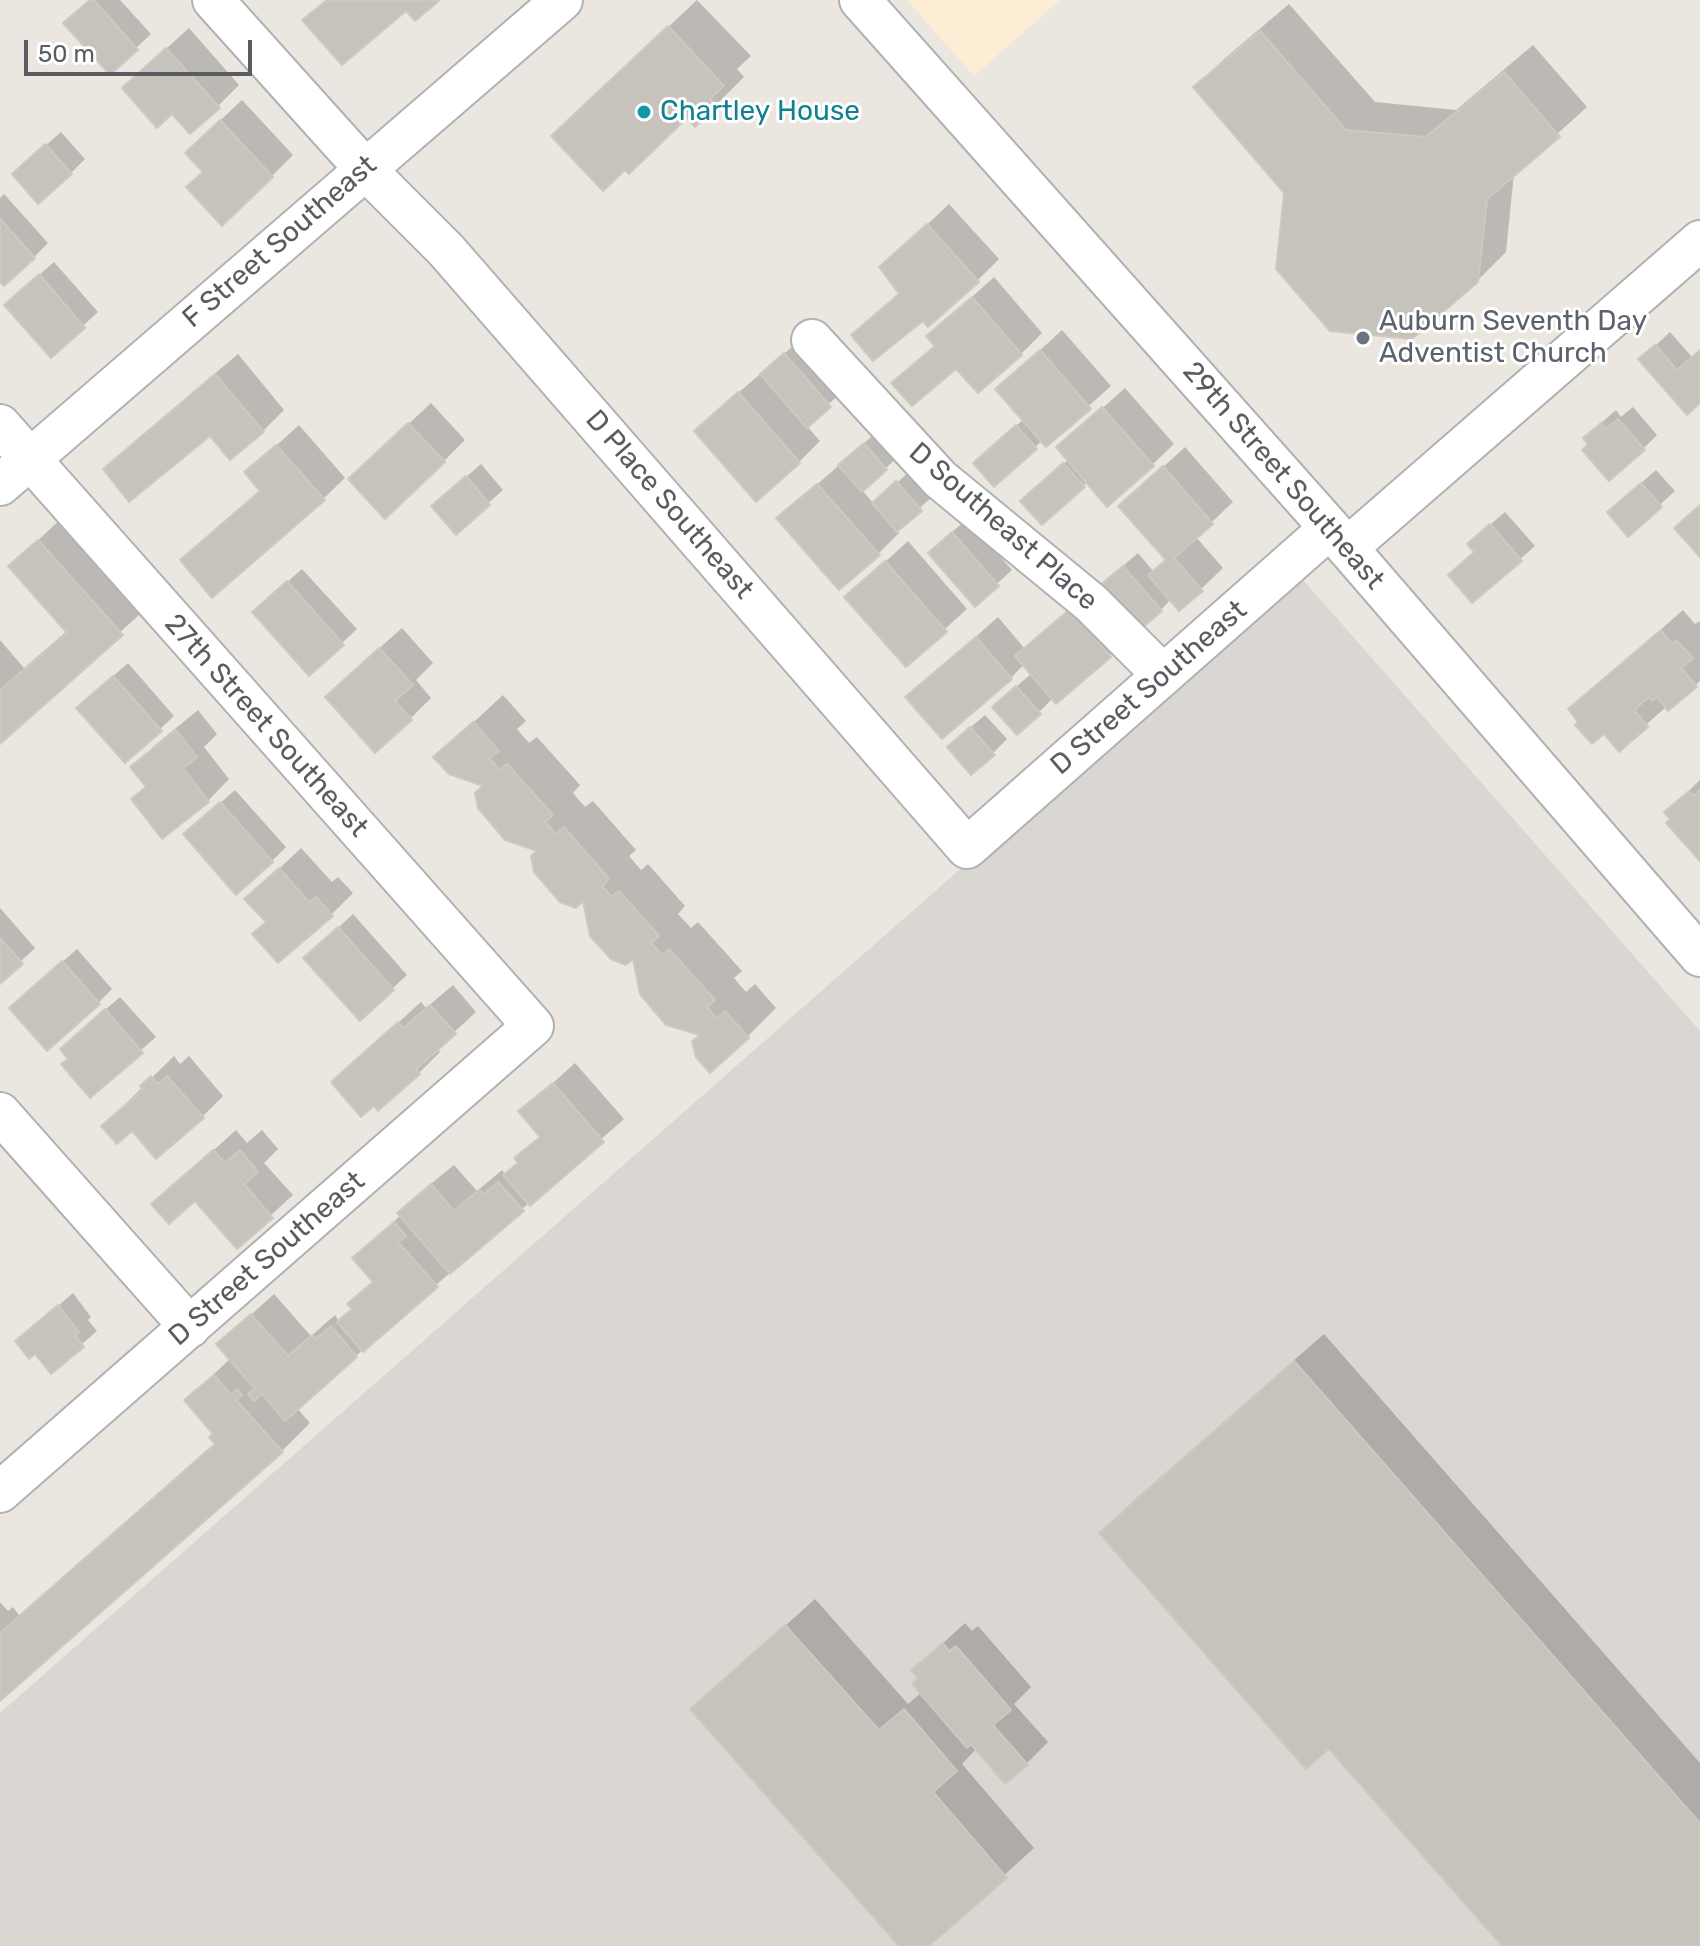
<!DOCTYPE html>
<style>
body{margin:0}
#map{position:relative;width:1700px;height:1946px;overflow:hidden;background:#ebe7e0;font-family:Rubik,sans-serif}
canvas{display:block}
.scale{position:absolute;left:24px;top:40px;width:228px;height:36px;box-sizing:border-box;border:4px solid #595d61;border-top:0;padding-left:10px;font-size:24px;line-height:28px;white-space:nowrap;color:#595d61;-webkit-text-stroke:6px #fff;paint-order:stroke}
</style>
<div id="map">
<canvas width="1700" height="1946"></canvas>
<div class="scale">50 m</div>
</div>
<script>
const ctx = document.querySelector('canvas').getContext('2d');
ctx.lineJoin = 'round';
function fillPath(path, color) { ctx.fillStyle = color; ctx.fill(path, 'evenodd'); }
const shape = rows => new Path2D(rows.map(r => 'M' + r).join(''));
function strokePath(path, color, width, dash) { ctx.strokeStyle = color; ctx.lineWidth = width; ctx.lineCap = dash ? 'butt' : 'round'; ctx.setLineDash(dash || []); ctx.stroke(path); }
function write(font, color, halo, rows, align = 'center') {
  ctx.font = font + ' Rubik,sans-serif'; ctx.lineWidth = 6; ctx.setLineDash([]); ctx.textBaseline = 'middle'; ctx.strokeStyle = halo; ctx.fillStyle = color; for (const [text, x, y, turn = 0] of rows) {
    ctx.save(); ctx.translate(x, y); ctx.rotate((+turn || 0) * Math.PI / 180); ctx.textAlign = isNaN(turn) ? turn : align; if (halo) ctx.strokeText(text, 0, 0); ctx.fillText(text, 0, 0); ctx.restore();
  }
}
const commercial = shape([
 [907,0,1060,0,974,76]
]);
const industrial = shape([
 [1297,573,1700,1031,1700,1946,0,1946,0,1713]
]);
const shadow = shape([
 [91,0,120,0,151,34,110,72],
 [697,0,751,56,737,69,744,77,716,105,696,124,688,115,582,108],
 [1289,4,1375,102,1456,110,1533,45,1587,107,1514,173,1506,252,1477,281,1196,88,1224,59],
 [189,28,239,85,218,106,146,67],
 [242,100,293,155,272,176,206,171,209,131],
 [61,132,85,159,71,173,29,160],
 [4,194,48,243,34,257,0,279,0,198],
 [949,204,999,259,977,281,923,319,853,335,901,292,882,267],
 [54,262,98,312,51,355,21,291],
 [994,277,1042,333,1021,354,956,366,894,383,936,344,929,336],
 [1062,330,1111,386,1046,444,1043,440,994,484,990,449,1024,419,998,389],
 [1670,332,1692,357,1700,351,1700,401,1641,359],
 [799,341,843,391,806,425,820,441,799,462,718,410],
 [238,354,284,410,263,431,211,433,105,469,127,448],
 [1125,388,1174,444,1152,465,1088,481,1083,486,1037,488,1069,459,1059,447],
 [431,403,465,440,444,461,372,458],
 [1633,407,1657,435,1643,449,1591,444,1600,424,1616,410,1621,417],
 [299,425,345,478,323,499,183,560,262,489,247,472],
 [879,430,900,455,862,490,874,504,912,469,934,495,897,529,899,533,878,554,779,518],
 [1185,447,1233,502,1196,537,1223,568,1201,589,1171,599,1161,610,1117,571,1138,553,1154,572,1167,559,1121,506],
 [481,464,503,490,456,532,433,506],
 [1656,470,1675,491,1628,534,1623,499],
 [1505,512,1535,546,1473,600,1476,551,1484,530],
 [67,513,150,605,0,741,0,640,24,668,68,630,11,566],
 [967,519,1012,570,975,604,944,539],
 [908,541,967,609,906,664,847,597],
 [302,569,357,629,309,673,269,598],
 [1093,589,1131,634,1110,655,1056,701,1053,698,1039,712,1009,693,1032,673,1024,664,1011,678,908,697,998,617,1025,649],
 [1683,610,1695,624,1700,621,1700,681,1669,708,1667,706,1619,749,1604,731,1581,722,1570,709],
 [402,628,433,663,416,680,431,698,410,719,349,675],
 [128,663,174,716,160,729,93,694],
 [503,695,526,721,517,729,529,743,537,737,580,785,573,793,585,807,593,801,636,850,629,856,641,870,648,864,685,906,678,914,691,928,698,922,742,971,734,978,746,992,755,984,776,1008,747,1037,703,1034,486,785,436,757],
 [198,710,217,734,204,747,229,779,208,801,134,799,147,786,133,767,154,746],
 [985,715,1007,739,993,753,964,733],
 [1700,780,1700,858,1667,812],
 [235,790,286,847,272,861,200,821],
 [301,848,332,882,338,877,353,893,331,915,268,921,247,899],
 [0,908,35,948,0,981],
 [353,914,407,975,360,1018,320,944],
 [77,949,112,989,98,1003,26,994],
 [453,985,476,1012,437,1048,440,1052,419,1073,333,1082,421,1002,426,1008],
 [120,997,156,1037,90,1095,70,1058,76,1035],
 [174,1056,180,1064,189,1056,223,1096,202,1117,132,1128,103,1126],
 [575,1063,624,1119,297,1408,310,1423,282,1451,0,1698,0,1602,8,1611,13,1607,19,1615,216,1442,215,1433,186,1400,231,1358,219,1344,274,1294,311,1336,335,1315,338,1320,353,1307,350,1304,374,1280,354,1258,401,1215,399,1213,421,1192,454,1165,477,1191,502,1170,506,1175,520,1162,517,1159,541,1135,521,1112],
 [236,1130,247,1143,262,1130,278,1149,264,1163,293,1195,237,1246,195,1199,154,1204],
 [73,1293,91,1317,88,1320,97,1331,51,1371,35,1352,17,1341],
 [1324,1334,1700,1763,1700,1946,1505,1946,1329,1746,1101,1533,1130,1504],
 [815,1599,908,1704,922,1692,921,1678,914,1670,965,1623,972,1631,978,1626,1031,1687,1014,1704,1048,1742,1026,1764,977,1748,962,1764,1034,1848,926,1946,902,1946,693,1709]
]);
const building = shape([
 [90,0,94,0,138,50,110,75,63,23,90,0],
 [327,0,440,0,415,21,406,11,342,65,302,20,327,0],
 [668,26,724,86,710,99,717,107,695,127,687,118,629,174,625,170,603,191,551,136,668,26],
 [1260,31,1346,130,1426,137,1504,72,1560,137,1487,199,1478,282,1412,339,1330,331,1276,269,1284,193,1193,87,1260,31],
 [166,48,220,108,190,134,172,114,157,128,122,88,166,48],
 [220,120,273,177,222,226,186,187,203,172,185,153,220,120],
 [45,144,72,174,38,204,12,174,45,144],
 [0,219,35,258,4,286,0,282,0,219],
 [927,224,979,282,928,327,923,321,873,361,851,335,899,294,879,267,927,224],
 [39,274,85,328,51,358,4,305,39,274],
 [972,297,1022,355,978,393,956,369,912,406,891,383,935,346,926,336,972,297],
 [1655,345,1677,370,1700,350,1700,403,1687,415,1638,359,1655,345],
 [1040,350,1091,409,1046,447,995,389,1040,350],
 [784,353,831,407,807,428,760,374,784,353],
 [215,374,264,432,230,460,210,436,129,502,103,469,215,374],
 [738,392,800,463,756,502,694,431,738,392],
 [1102,407,1154,466,1107,507,1056,447,1102,407],
 [1618,419,1645,450,1609,481,1582,450,1588,444,1583,438,1601,423,1606,429,1618,419],
 [408,423,445,462,385,519,348,479,408,423],
 [1016,425,1037,449,994,487,973,463,1016,425],
 [864,443,887,470,862,492,838,465,864,443],
 [276,445,325,500,212,598,180,560,260,491,244,472,276,445],
 [1063,463,1085,487,1042,525,1020,501,1063,463],
 [1163,466,1213,524,1174,558,1203,591,1179,611,1148,575,1166,560,1118,506,1163,466],
 [466,476,490,505,456,535,431,506,466,476],
 [896,481,922,511,897,532,872,503,896,481],
 [1641,483,1662,507,1628,537,1607,512,1641,483],
 [817,484,880,555,839,590,776,518,817,484],
 [1700,505,1700,557,1674,528,1700,505],
 [1490,524,1522,561,1472,603,1448,575,1474,552,1467,544,1490,524],
 [952,532,999,586,975,607,928,553,952,532],
 [38,540,123,635,0,744,0,690,67,633,8,566,38,540],
 [885,561,947,632,906,667,844,597,885,561],
 [1123,566,1162,611,1140,630,1100,585,1123,566],
 [287,581,344,645,309,676,252,612,287,581],
 [1070,609,1111,657,1056,704,1015,656,1070,609],
 [1661,630,1672,644,1677,641,1693,658,1681,668,1697,687,1668,711,1657,697,1652,701,1649,697,1634,710,1648,727,1619,752,1604,734,1592,744,1575,725,1578,722,1568,709,1661,630],
 [976,637,1012,679,942,739,905,697,976,637],
 [379,648,413,685,395,701,412,720,375,753,325,697,379,648],
 [113,676,162,731,125,763,76,708,113,676],
 [1016,686,1041,714,1017,735,992,707,1016,686],
 [473,722,499,751,489,758,500,770,507,764,553,815,545,822,556,834,564,827,609,879,602,886,612,897,619,891,659,936,651,943,662,955,669,949,715,1000,707,1007,717,1019,725,1011,749,1038,710,1073,696,1057,692,1041,700,1035,666,1025,640,994,633,959,626,965,611,959,590,936,583,901,576,908,560,902,534,872,531,856,537,851,505,840,478,808,475,793,483,786,449,774,433,757,473,722],
 [970,727,995,755,971,775,947,747,970,727],
 [176,730,197,757,183,768,209,802,162,839,131,799,146,787,130,767,176,730],
 [1700,790,1700,861,1666,823,1670,819,1664,812,1689,791,1693,796,1700,790],
 [220,802,273,862,236,895,183,834,220,802],
 [279,868,309,902,316,897,333,916,278,963,252,934,266,922,244,899,279,868],
 [338,927,394,990,360,1021,303,958,338,927],
 [0,938,23,964,0,984,0,938],
 [62,961,100,1004,47,1051,9,1008,62,961],
 [430,1005,456,1034,416,1069,420,1074,378,1111,374,1106,361,1117,331,1082,398,1022,403,1028,430,1005],
 [105,1009,143,1053,90,1098,61,1064,68,1059,60,1049,105,1009],
 [151,1076,158,1084,167,1076,204,1118,156,1159,132,1131,117,1144,101,1126,143,1090,140,1086,151,1076],
 [553,1083,604,1142,530,1206,503,1175,518,1163,514,1158,540,1137,518,1111,553,1083],
 [213,1150,225,1163,240,1150,258,1172,244,1184,273,1218,237,1249,195,1201,169,1224,151,1204,213,1150],
 [498,1182,524,1211,450,1274,397,1213,431,1184,454,1211,479,1190,484,1194,498,1182],
 [394,1222,406,1236,398,1242,438,1287,363,1352,337,1322,352,1309,347,1304,373,1282,352,1258,394,1222],
 [58,1305,79,1332,75,1335,84,1347,51,1374,35,1354,29,1359,15,1341,58,1305],
 [251,1314,288,1356,312,1335,316,1339,331,1326,357,1357,285,1421,262,1394,254,1401,248,1394,255,1389,216,1344,251,1314],
 [1294,1361,1700,1823,1700,1946,1502,1946,1329,1749,1306,1769,1099,1533,1294,1361],
 [214,1375,231,1395,237,1389,242,1395,236,1400,283,1452,0,1701,0,1633,215,1444,209,1437,213,1434,184,1400,214,1375],
 [785,1625,879,1730,904,1709,957,1771,933,1792,1007,1878,929,1946,899,1946,690,1709,785,1625],
 [943,1643,949,1651,956,1646,1011,1710,993,1725,1028,1765,1005,1784,971,1744,967,1748,912,1684,918,1678,911,1670,943,1643]
]);
const minor = shape([
 [213,0,365,169,446,250,967,848,1330,528],
 [860,0,1330,528,1700,956],
 [812,340,940,479,1091,603,1163,675],
 [0,425,533,1026,0,1492],
 [0,485,562,0],
 [1347,548,1700,241],
 [0,1113,190,1327]
]);
const markers = [
 [644,112,8,"#0f9aa8"],
 [1363,338,8,"#6b7280"]
];
const cultureNames = [
 ["Chartley House",660,112]
];
const streetNames = [
 ["F Street Southeast",280,242,-41],
 ["29th Street Southeast",1283,476,49],
 ["D Place Southeast",669,505,49],
 ["D Southeast Place",1003,527,41],
 ["D Street Southeast",1149,688,-41],
 ["27th Street Southeast",266,726,48],
 ["D Street Southeast",267,1259,-41]
];
const worshipNames = [
 ["Auburn Seventh Day",1379,322],
 ["Adventist Church",1379,354]
];
fillPath(commercial, '#fcedd4');
fillPath(industrial, '#dad6d2');
fillPath(shadow, '#0003');
fillPath(building, '#c6c2bc');
strokePath(building, '#d0c8be', 2);
strokePath(minor, '#aeb2b5', 44);
strokePath(minor, '#fff', 40);
for (const [x, y, r, color] of markers) { const dot = new Path2D(); dot.arc(x, y, r, 0, 2 * Math.PI); ctx.fillStyle = color; ctx.fill(dot); strokePath(dot, '#fff', 3); }
write('28px', '#0d838f', '#fff', cultureNames, 'left');
write('28px', '#595d61', '#fff', streetNames);
write('28px', '#5b616d', '#fff', worshipNames, 'left');
</script>
